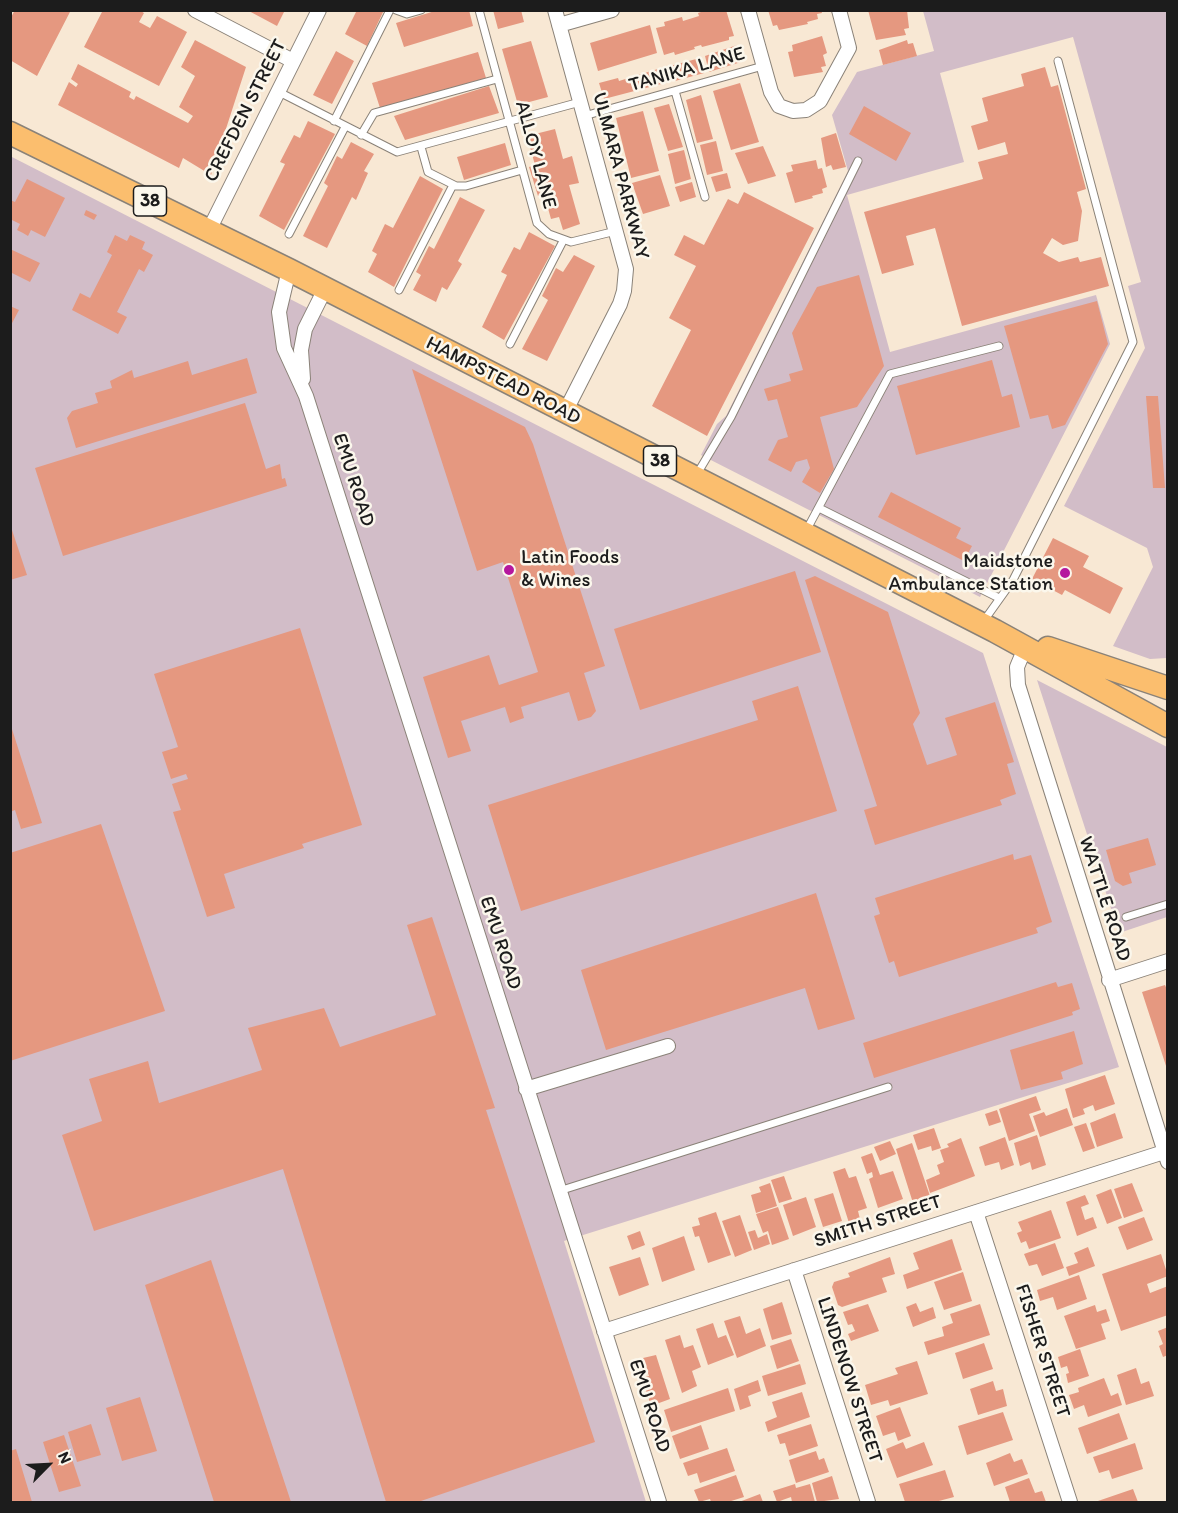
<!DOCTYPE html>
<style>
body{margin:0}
#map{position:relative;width:1178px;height:1513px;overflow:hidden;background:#f8e8d4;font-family:Itim,sans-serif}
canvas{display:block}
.frame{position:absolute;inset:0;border:12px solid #1c1c1c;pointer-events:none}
.north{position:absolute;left:18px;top:1435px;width:60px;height:60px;-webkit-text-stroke:4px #fbf7ec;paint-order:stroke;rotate:66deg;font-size:16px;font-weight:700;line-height:24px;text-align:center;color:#1c1c1c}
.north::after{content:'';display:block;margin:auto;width:21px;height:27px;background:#1c1c1c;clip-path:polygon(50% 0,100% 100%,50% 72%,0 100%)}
</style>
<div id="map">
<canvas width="1178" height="1513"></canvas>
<div class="frame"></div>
<div class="north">N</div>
</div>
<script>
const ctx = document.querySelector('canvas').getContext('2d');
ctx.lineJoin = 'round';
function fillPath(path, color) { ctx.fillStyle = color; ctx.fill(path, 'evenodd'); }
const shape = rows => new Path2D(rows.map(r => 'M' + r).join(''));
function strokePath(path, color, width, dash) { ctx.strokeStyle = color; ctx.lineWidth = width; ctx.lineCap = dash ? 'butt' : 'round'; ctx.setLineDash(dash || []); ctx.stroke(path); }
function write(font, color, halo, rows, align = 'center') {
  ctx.font = font + ' Itim,sans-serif'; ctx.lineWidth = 5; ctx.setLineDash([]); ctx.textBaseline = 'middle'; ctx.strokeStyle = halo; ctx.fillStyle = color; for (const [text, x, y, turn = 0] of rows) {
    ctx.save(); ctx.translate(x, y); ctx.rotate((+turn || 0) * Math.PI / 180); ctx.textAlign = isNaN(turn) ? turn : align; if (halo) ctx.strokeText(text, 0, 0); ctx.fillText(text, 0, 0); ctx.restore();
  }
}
const industrial = shape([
 [923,11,1167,11,1167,658,1150,659,1113,646,1153,567,1147,548,1064,506,1145,348,1128,286,1141,282,1073,37,940,73,964,162,847,195,890,352,1096,295,1110,344,980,597,701,455,717,424,726,416,848,171,832,115,857,72,934,51],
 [10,156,983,653,1119,1067,564,1241,646,1502,11,1502],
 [1037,680,1167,747,1167,917,1119,933]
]);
const building = shape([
 [15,10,71,10,37,76,10,60,10,19],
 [103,10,139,10,144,13,139,22,150,28,157,16,187,32,159,86,84,47],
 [247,10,285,10,277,26],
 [357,10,384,10,367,46,345,34],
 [438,10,469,10,473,26,404,47,396,23],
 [493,10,521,10,524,22,498,29],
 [707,10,726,10,734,36,729,37,729,40,702,47,701,45,694,47,695,49,675,55,674,52,664,55,656,28,665,26,664,22,682,17,683,21,699,16,698,13],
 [768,10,821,10,822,13,817,14,818,19,807,22,808,24,779,30,777,25,773,26],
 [868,10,907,10,909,28,904,29,906,35,876,40],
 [650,25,657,53,598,71,590,43],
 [822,36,827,53,823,55,826,66,821,67,823,72,794,77,788,52,793,51,792,45],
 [195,40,246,67,211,175,183,158,179,168,58,105,69,82,76,87,78,84,71,79,78,64,131,92,129,97,134,100,136,96,188,123,193,116,179,107,195,76,181,67],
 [907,40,908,44,913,43,917,56,883,65,879,50],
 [531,41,548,97,518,105,502,49],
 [737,45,741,62,709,72,705,56],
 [336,51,354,61,332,104,313,95],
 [478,52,486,78,380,108,372,83],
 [700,58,704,73,675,81,670,66],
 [1045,67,1051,87,1058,85,1086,189,1077,192,1082,211,1078,241,1063,245,1052,238,1043,253,1059,262,1078,257,1080,262,1101,257,1109,286,962,326,935,228,906,236,914,265,882,274,864,212,983,179,978,162,1008,154,1005,142,978,150,971,126,988,121,982,98,1024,86,1021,74],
 [661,68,665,83,604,99,599,83,618,78,619,81],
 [740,83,759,142,731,150,713,91],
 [489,86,499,113,405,140,394,116],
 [701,95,713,139,697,143,686,100],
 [669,104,683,147,668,151,654,108],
 [864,106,911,133,896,161,849,134],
 [643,111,659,171,631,178,616,118],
 [308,121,335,134,284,230,259,216,285,164,280,162,294,135,300,138],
 [555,129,563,159,572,156,579,183,569,185,580,224,563,230,559,217,551,219,544,194,538,196,529,167,535,165,527,136],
 [836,133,846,167,833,170,831,165,826,167,821,138],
 [716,141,723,171,707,175,700,145],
 [351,142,374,154,364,171,368,173,356,200,352,197,327,248,303,236,328,186,324,183,337,156,342,159],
 [505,143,511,165,464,180,457,157],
 [763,146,776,176,748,184,735,153],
 [684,150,691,179,675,184,668,154],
 [816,160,818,169,822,168,827,187,822,189,823,193,812,196,813,198,795,203,786,173,793,171,791,165],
 [727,173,731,188,716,192,711,177],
 [660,175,670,206,643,214,632,183],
 [420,176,443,189,394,287,368,272,377,254,372,251,385,224,393,228],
 [27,179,65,198,45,237,31,230,28,236,23,233,17,230,20,224,10,219,10,200,15,202],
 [692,182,696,197,680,202,675,187],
 [744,192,814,228,707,436,652,406,691,330,669,318,696,266,674,255,684,235,704,245,728,199,738,204],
 [460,197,485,210,458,261,462,264,447,290,442,287,436,302,413,290,421,275,416,272,429,246,434,249],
 [86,210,97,215,94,220,84,215],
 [529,232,555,246,504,340,482,327,507,275,501,272,514,247,520,250],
 [115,235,127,241,130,235,145,242,142,249,153,255,144,272,139,269,117,312,127,317,118,334,72,310,80,293,90,298,112,255,107,252],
 [10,249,40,263,30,282,10,272],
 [574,255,595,266,547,361,522,349,548,300,542,296,556,268,563,272],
 [859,275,884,366,857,407,820,417,834,469,820,493,802,482,810,468,807,459,796,462,791,472,768,460,778,440,788,437,777,399,768,401,764,389,791,381,789,374,803,370,792,333,817,287],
 [1097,301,1108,344,1065,425,1052,429,1048,415,1030,419,1004,326],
 [10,306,19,310,10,327],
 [247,358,257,393,76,448,67,418,72,411,98,403,95,393,112,388,110,381,132,370,134,378,188,361,192,375],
 [992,360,1002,397,1012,394,1020,427,916,455,897,386],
 [412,369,525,427,533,444,605,666,584,673,596,711,591,717,578,721,569,692,521,707,524,718,510,723,505,707,461,721,471,751,448,758,423,677,489,655,499,685,538,672,503,562,477,571],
 [1146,396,1158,396,1165,488,1153,488],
 [245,403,266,469,280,464,282,479,285,478,287,486,63,556,35,468],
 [891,492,961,528,956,538,972,546,964,561,878,517],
 [10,524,27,575,10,580],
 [1053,538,1089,556,1083,567,1123,588,1110,614,1065,590,1062,595,1032,579],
 [795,571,821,652,640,710,614,629],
 [815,576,888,612,920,713,913,724,927,765,957,755,945,718,995,702,1014,762,1007,764,1016,794,1000,800,1002,805,875,845,864,810,877,806,805,580],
 [300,628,362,825,302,844,304,848,224,874,235,908,207,917,173,812,181,810,172,784,188,779,186,774,171,779,162,752,178,747,154,674],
 [798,686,837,811,521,911,488,805,758,720,752,701],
 [11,726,42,823,21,829,15,810,10,812],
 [101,824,165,1011,10,1061,10,853],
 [1148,838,1156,865,1129,873,1132,883,1123,886,1115,881,1106,850],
 [1013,854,1014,860,1031,855,1052,922,1036,928,1038,933,899,977,894,961,889,963,874,916,880,914,875,898],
 [816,893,855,1019,818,1030,805,988,606,1050,581,970],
 [432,917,495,1108,486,1110,595,1442,418,1502,386,1502,283,1169,94,1231,62,1135,102,1121,89,1079,148,1061,159,1103,262,1070,248,1028,324,1008,340,1047,436,1015,407,925],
 [1056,982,1058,987,1072,983,1080,1009,1072,1012,1073,1015,874,1078,863,1043],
 [1165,985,1168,992,1167,1069,1142,992],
 [1074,1031,1083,1064,1061,1072,1063,1079,1021,1090,1010,1050],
 [1105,1075,1115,1104,1095,1111,1093,1105,1083,1109,1085,1114,1073,1118,1065,1089],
 [1036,1096,1041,1110,1029,1114,1035,1131,1009,1141,999,1109],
 [1067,1108,1073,1125,1040,1137,1033,1116,1044,1112,1046,1116],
 [997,1110,1001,1122,989,1126,985,1114],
 [1115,1113,1123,1138,1097,1147,1090,1123],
 [1086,1123,1095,1148,1083,1152,1074,1127],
 [934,1128,941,1148,932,1151,931,1146,918,1150,913,1135],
 [1037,1135,1046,1165,1032,1170,1030,1162,1020,1166,1014,1143],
 [1005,1137,1014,1165,1001,1170,999,1162,985,1166,979,1147],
 [961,1138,975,1176,930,1193,926,1180,940,1174,937,1165,944,1162,940,1150,949,1147,947,1144],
 [890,1141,896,1154,880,1161,874,1147],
 [912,1143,930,1196,913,1203,896,1149],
 [872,1153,880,1175,893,1171,903,1199,878,1208,869,1179,873,1177,872,1172,867,1174,861,1157],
 [845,1168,849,1178,856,1176,867,1208,858,1211,860,1219,849,1223,833,1172],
 [784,1176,792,1199,779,1203,771,1180],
 [770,1183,777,1206,756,1213,751,1195,761,1192,759,1187],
 [1132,1183,1143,1211,1124,1218,1114,1189],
 [1111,1189,1122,1218,1107,1224,1096,1195],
 [833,1193,842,1221,823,1227,814,1199],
 [1085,1195,1089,1204,1081,1207,1085,1220,1093,1217,1097,1228,1077,1236,1066,1202],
 [806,1197,816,1227,793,1236,783,1205],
 [778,1207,789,1239,772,1245,768,1231,763,1233,756,1214],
 [1051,1210,1061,1238,1029,1249,1026,1241,1021,1243,1017,1233,1022,1231,1018,1222],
 [716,1212,731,1255,708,1263,699,1236,695,1237,692,1227,700,1225,698,1218],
 [740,1215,752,1250,735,1257,722,1221],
 [1144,1217,1153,1240,1127,1250,1118,1227],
 [755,1230,758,1238,767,1234,770,1244,754,1250,748,1232],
 [640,1231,645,1245,632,1250,627,1236],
 [684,1236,695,1270,662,1282,652,1248],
 [952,1239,962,1270,907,1289,903,1275,919,1269,913,1253],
 [1055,1243,1064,1268,1042,1276,1037,1264,1029,1266,1024,1254],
 [1088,1247,1095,1266,1069,1276,1066,1267,1078,1263,1074,1253],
 [1161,1254,1168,1276,1147,1284,1150,1293,1168,1286,1168,1315,1121,1331,1102,1274],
 [640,1257,649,1285,619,1296,609,1267],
 [890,1257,895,1274,882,1278,887,1292,842,1307,838,1305,832,1287,834,1282,850,1277,848,1273],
 [211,1260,291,1502,214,1502,145,1285],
 [963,1272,972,1301,944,1310,934,1282],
 [1079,1275,1087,1299,1057,1310,1053,1297,1040,1301,1037,1290],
 [782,1302,792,1334,772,1340,763,1309],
 [916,1303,920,1312,933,1307,936,1318,913,1327,906,1307],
 [868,1304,879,1331,851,1341,848,1334,855,1331,852,1324,848,1325,843,1312],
 [980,1304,990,1335,928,1355,924,1342,944,1336,942,1327,953,1323,950,1314],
 [1095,1305,1097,1312,1106,1309,1110,1321,1101,1324,1106,1339,1076,1349,1064,1316],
 [740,1316,746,1334,760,1328,766,1346,737,1358,724,1321],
 [713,1323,718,1338,726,1335,734,1355,708,1365,696,1329],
 [1168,1327,1168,1355,1163,1357,1159,1346,1163,1344,1158,1331],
 [680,1335,684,1348,693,1345,701,1367,692,1371,697,1386,682,1393,665,1340],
 [791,1339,799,1361,777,1369,770,1346],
 [984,1343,993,1369,963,1379,955,1353],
 [1080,1349,1089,1376,1068,1383,1066,1374,1069,1373,1067,1366,1061,1368,1058,1357],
 [656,1355,670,1399,651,1406,642,1378,649,1376,643,1358],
 [917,1361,928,1394,890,1406,888,1400,871,1405,865,1385,898,1374,895,1368],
 [800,1364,806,1384,768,1396,762,1376],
 [1136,1368,1141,1384,1149,1381,1154,1396,1126,1405,1117,1375],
 [1104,1378,1111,1396,1118,1393,1122,1405,1088,1417,1084,1405,1074,1409,1069,1395,1079,1392,1078,1388],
 [758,1380,761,1391,748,1396,751,1406,740,1410,734,1389],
 [993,1381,996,1391,1003,1389,1007,1406,978,1415,970,1389],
 [728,1388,735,1411,671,1432,664,1410],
 [802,1392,810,1417,768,1432,765,1422,777,1417,772,1402],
 [140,1397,157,1451,122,1461,106,1408],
 [900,1407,911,1436,898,1441,895,1432,883,1436,876,1416],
 [1003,1412,1013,1440,967,1455,958,1426],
 [1119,1413,1128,1439,1087,1454,1078,1428],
 [91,1424,101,1455,77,1462,68,1432],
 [811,1424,818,1446,789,1456,785,1443,780,1444,777,1435],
 [701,1425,709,1449,680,1459,672,1436],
 [64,1435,81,1486,59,1492,43,1442],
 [903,1442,906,1449,924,1442,933,1465,897,1478,886,1449],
 [1135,1443,1143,1469,1112,1479,1109,1470,1099,1473,1093,1457],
 [727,1448,735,1471,700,1483,697,1473,688,1476,683,1463],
 [16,1449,32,1502,10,1502,10,1451],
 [816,1451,819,1460,824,1458,829,1472,796,1483,789,1460],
 [1010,1453,1014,1462,1022,1459,1028,1474,994,1486,986,1463],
 [945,1470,954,1497,935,1502,905,1502,899,1484],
 [736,1475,744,1497,728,1502,711,1502,710,1499,699,1502,694,1490],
 [832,1476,839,1499,817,1502,812,1483],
 [1029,1478,1035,1493,1042,1491,1046,1502,1010,1502,1005,1487],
 [795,1484,796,1488,810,1484,815,1502,792,1502,791,1497,777,1502,773,1491],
 [1133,1489,1138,1502,1095,1502],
 [760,1494,763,1502,739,1502]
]);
const service = shape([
 [396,10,407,14,421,10],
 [479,10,537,223,549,234,571,242,616,231],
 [277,91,397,152,580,102],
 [675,91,705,197],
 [584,116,763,66],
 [334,121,390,10],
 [361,135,374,113,497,79],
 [421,147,428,172,456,186,466,186,522,170],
 [289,234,345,127],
 [399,290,453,185],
 [510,344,563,241],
 [697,474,731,417,858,161],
 [819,508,999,598],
 [806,531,890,374,999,346],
 [983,622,1013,580,1133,342,1058,61],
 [1126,917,1168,904],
 [559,1191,888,1087]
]);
const minor = shape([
 [195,10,293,61],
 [555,10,626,269,624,291,620,304,565,412],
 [748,10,771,92,779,106,793,111,806,110,820,101,849,48,839,10],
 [559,25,612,10],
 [209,230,319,10],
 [289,270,279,312,284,348,306,396,659,1502],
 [303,379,301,350,305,329,325,289],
 [1025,648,1017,667,1018,685,1168,1162],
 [1109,980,1168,961],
 [526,1089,668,1046],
 [976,1212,1070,1502],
 [794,1270,868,1502],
 [604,1331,1164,1152]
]);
const primary = shape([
 [10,133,289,270,995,631,1168,726],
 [1048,648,1168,688]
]);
const markers = [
 [509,570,6,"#b5179e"],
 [1065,573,6,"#b5179e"]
];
const shields = [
 [150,201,33],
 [660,461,33]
];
const shieldNames = [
 ["38",150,201],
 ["38",660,461]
];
const streetNames = [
 ["TANIKA LANE",687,70,-16],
 ["CREFDEN STREET",246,111,-63],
 ["ALLOY LANE",535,155,75],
 ["ULMARA PARKWAY",620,176,75],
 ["HAMPSTEAD ROAD",503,381,27],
 ["EMU ROAD",353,480,72],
 ["WATTLE ROAD",1104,899,72],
 ["EMU ROAD",500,943,72],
 ["SMITH STREET",878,1222,-18],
 ["FISHER STREET",1042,1351,72],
 ["LINDENOW STREET",849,1380,72],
 ["EMU ROAD",649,1406,72]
];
const poiNames = [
 ["Latin Foods",521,558],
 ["& Wines",521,581],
 ["Maidstone",1053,562,"right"],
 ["Ambulance Station",1053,585,"right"]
];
fillPath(industrial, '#d2bdc8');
fillPath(building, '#e59880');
strokePath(service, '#8a8278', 9);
strokePath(minor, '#8a8278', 16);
strokePath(primary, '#8a8278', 25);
strokePath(service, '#fff', 7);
strokePath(minor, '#fff', 14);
strokePath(primary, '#fbbe6e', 22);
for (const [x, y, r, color] of markers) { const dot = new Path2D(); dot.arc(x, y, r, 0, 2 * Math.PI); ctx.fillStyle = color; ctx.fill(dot); strokePath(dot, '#fbf7ec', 2); }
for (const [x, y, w] of shields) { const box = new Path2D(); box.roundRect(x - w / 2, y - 15, w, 30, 4.5); ctx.fillStyle = '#fbf7ec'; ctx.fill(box); strokePath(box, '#1c1c1c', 1.5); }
write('bold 18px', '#1c1c1c', null, shieldNames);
write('20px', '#1c1c1c', '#fbf7ec', streetNames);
write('20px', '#1c1c1c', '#fbf7ec', poiNames, 'left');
</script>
